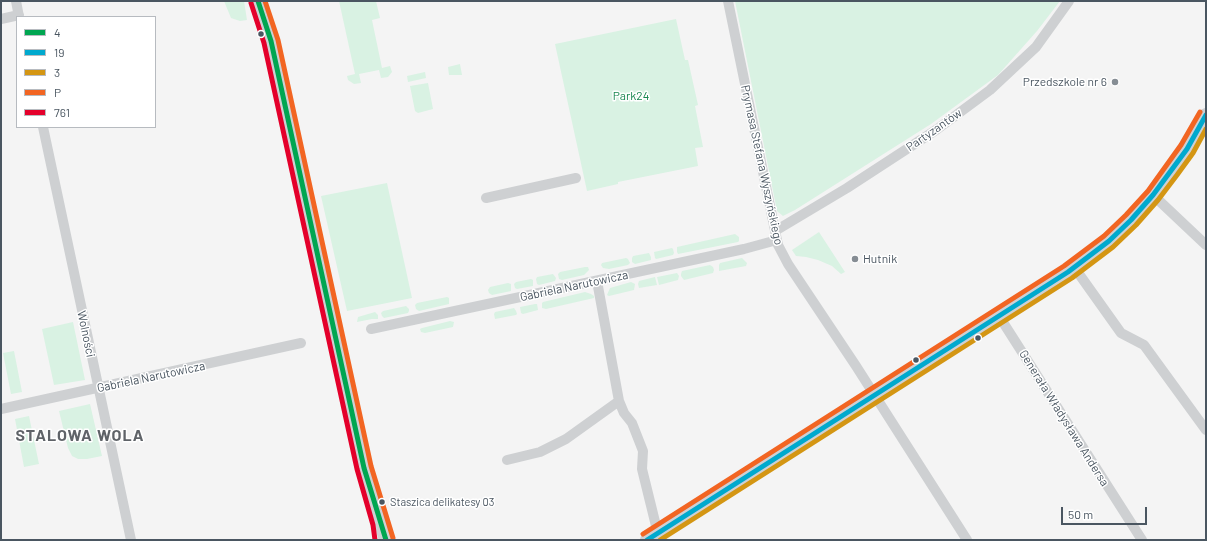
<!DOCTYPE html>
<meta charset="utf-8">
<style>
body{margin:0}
#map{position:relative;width:1207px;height:541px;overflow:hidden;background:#f4f4f4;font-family:Barlow,sans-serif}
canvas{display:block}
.frame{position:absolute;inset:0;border:2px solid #4a5661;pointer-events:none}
.legend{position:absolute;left:16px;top:16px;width:140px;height:112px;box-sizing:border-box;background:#fff;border:1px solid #b7bbc0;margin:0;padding:5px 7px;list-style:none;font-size:12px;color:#4a5661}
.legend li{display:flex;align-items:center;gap:8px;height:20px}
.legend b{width:20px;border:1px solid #b7bbc0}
.scale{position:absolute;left:1061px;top:507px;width:86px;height:18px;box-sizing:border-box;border:2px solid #4a5661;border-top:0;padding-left:5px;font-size:12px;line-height:14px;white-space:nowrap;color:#4a5661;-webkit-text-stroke:3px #fff;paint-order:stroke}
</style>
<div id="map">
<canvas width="1207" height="541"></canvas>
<div class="frame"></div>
<ul class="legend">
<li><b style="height:5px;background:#00a651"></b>4</li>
<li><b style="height:5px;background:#00a9ce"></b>19</li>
<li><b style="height:5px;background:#d49613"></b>3</li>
<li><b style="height:5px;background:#f26522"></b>P</li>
<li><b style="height:5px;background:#e4002b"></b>761</li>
</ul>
<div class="scale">50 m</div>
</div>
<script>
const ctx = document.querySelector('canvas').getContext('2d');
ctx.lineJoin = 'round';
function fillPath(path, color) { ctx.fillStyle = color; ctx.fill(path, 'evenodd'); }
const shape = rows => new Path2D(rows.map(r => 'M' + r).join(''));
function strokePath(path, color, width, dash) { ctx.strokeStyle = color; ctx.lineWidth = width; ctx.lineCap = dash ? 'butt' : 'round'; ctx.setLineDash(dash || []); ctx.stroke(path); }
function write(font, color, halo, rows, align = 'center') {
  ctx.font = font + ' Barlow,sans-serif'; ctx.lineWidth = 3; ctx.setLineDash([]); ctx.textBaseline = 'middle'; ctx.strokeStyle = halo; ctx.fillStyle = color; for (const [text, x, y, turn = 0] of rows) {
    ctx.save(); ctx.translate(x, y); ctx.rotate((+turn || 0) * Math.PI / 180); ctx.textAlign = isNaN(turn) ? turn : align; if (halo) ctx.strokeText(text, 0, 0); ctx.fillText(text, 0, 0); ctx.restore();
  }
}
const green = shape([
 [224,1,244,1,247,20,240,21,231,18],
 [339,1,376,1,380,18,372,20,382,68,390,66,392,72,388,77,381,78,379,70,359,74,361,83,354,84,348,80,347,76,355,74],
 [735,1,1060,1,1037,31,998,75,931,124,795,210,783,216,777,211],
 [676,19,685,60,688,60,698,105,695,106,703,147,695,148,698,166,618,182,618,184,587,191,555,44],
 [460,64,462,75,449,75,448,67],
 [425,72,426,78,408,82,407,76],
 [428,83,433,109,418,113,415,111,410,86],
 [387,183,412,298,347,311,321,196],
 [819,232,845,272,841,274,832,266,818,260,806,257,796,256,792,250],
 [735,234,739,237,739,241,738,242,678,254,677,252,677,247],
 [672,248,673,249,674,253,673,255,656,259,655,258,654,252],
 [649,253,651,257,651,260,635,264,632,262,632,258,633,256],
 [626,258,628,259,630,263,628,265,609,269,603,268,601,265,602,263],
 [742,258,747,263,746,266,719,271,719,265,720,263],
 [710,265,713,267,714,270,713,273,684,280,681,276,681,274,682,271],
 [585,267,588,267,589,270,584,275,562,280,559,279,558,274,560,272],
 [677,273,679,276,678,280,659,285,657,277],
 [553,274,556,278,555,281,539,285,537,284,536,279,537,277],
 [655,277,657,285,639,288,638,284,639,281],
 [531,279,533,280,533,286,517,289,515,288,514,284,516,282],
 [631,282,635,284,634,290,609,296,607,295,610,288],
 [508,283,511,284,511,291,492,295,489,293,488,290,490,287],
 [585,292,591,294,594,296,594,298,546,309,542,308,542,303,543,302],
 [447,297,449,298,449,304,419,311,416,309,415,305,417,303],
 [535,304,537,304,538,310,523,314,521,313,520,307],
 [406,306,409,309,409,311,408,313,384,318,382,316,381,313,383,311],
 [514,308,516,311,517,314,516,315,495,319,494,314,495,312],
 [375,312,378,315,378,319,372,319,357,322,358,317],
 [450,321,454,322,453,327,425,333,421,332,420,329,422,328],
 [73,322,85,380,54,385,42,329],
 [14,351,22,392,11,394,3,353],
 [90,404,102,456,87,459,78,459,72,456,68,448,59,411],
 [29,416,39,464,24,467,15,419]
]);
const street = shape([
 [16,1,19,17],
 [728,1,778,245,788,264,856,366,967,540],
 [1,19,19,15],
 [43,127,131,540],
 [1153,195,1206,245],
 [486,198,576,178],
 [775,231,847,188,936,130,990,90,1036,47,1069,1],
 [1074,267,1121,333,1144,345,1206,430],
 [597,281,619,401,624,413,632,423,643,451,642,469,659,538],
 [999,316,1142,540],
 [371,329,744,249,777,240],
 [1,409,301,343],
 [507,460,540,452,566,439,619,401]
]);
const secondary = shape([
 [258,1,271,41,364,468,386,540],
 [647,540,1068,272,1109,241,1131,220,1153,195,1171,171,1187,149,1206,115]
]);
const bus1 = shape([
 [258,1,271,41,364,468,386,540]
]);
const bus2 = shape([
 [647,540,1068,272,1109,241,1131,220,1153,195,1187,149,1206,115]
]);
const bus3 = shape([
 [660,540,1072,278,1113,247,1136,225,1158,200,1177,175,1193,153,1206,129]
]);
const bus4 = shape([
 [265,1,278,40,371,466,393,538],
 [643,534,1064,266,1104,236,1126,215,1148,191,1181,145,1200,112]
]);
const bus5 = shape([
 [251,3,264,43,357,469,373,525,375,540]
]);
const markers = [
 [261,34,3.5,"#4a5661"],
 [1115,82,4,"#868d94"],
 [855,259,4,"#868d94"],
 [978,338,3.5,"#4a5661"],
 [916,360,3.5,"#4a5661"],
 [382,502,3.5,"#4a5661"]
];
const busNames = [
 ["Staszica delikatesy 03",390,502]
];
const poiNames = [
 ["Przedszkole nr 6",1107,82],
 ["Hutnik",863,259,"left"]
];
const parkNames = [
 ["Park24",631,96]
];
const streetNames = [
 ["Partyzantów",934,130,-35],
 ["Prymasa Stefana Wyszyńskiego",762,165,78],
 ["Gabriela Narutowicza",574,286,-12],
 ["Wolności",86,334,78],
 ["Gabriela Narutowicza",151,377,-12],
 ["Generała Władysława Andersa",1064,418,58]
];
const districtNames = [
 ["STALOWA WOLA",80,436]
];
fillPath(green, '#d9f2e3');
strokePath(street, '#ced0d2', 10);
strokePath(secondary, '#ced0d4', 14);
strokePath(bus1, '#00a651', 5);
strokePath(bus2, '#00a9ce', 5);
strokePath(bus3, '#d49613', 5);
strokePath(bus4, '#f26522', 5);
strokePath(bus5, '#e4002b', 5);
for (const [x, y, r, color] of markers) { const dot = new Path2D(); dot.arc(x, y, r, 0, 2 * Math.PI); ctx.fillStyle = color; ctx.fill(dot); strokePath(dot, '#fff', 1.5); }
write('11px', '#4a5661', '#fff', busNames, 'left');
write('12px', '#4a5661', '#fff', poiNames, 'right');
write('12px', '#17864f', '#fff', parkNames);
write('12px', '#4a5661', '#fff', streetNames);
ctx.letterSpacing = '1px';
write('bold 16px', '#5f6368', '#fff', districtNames);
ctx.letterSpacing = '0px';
</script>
